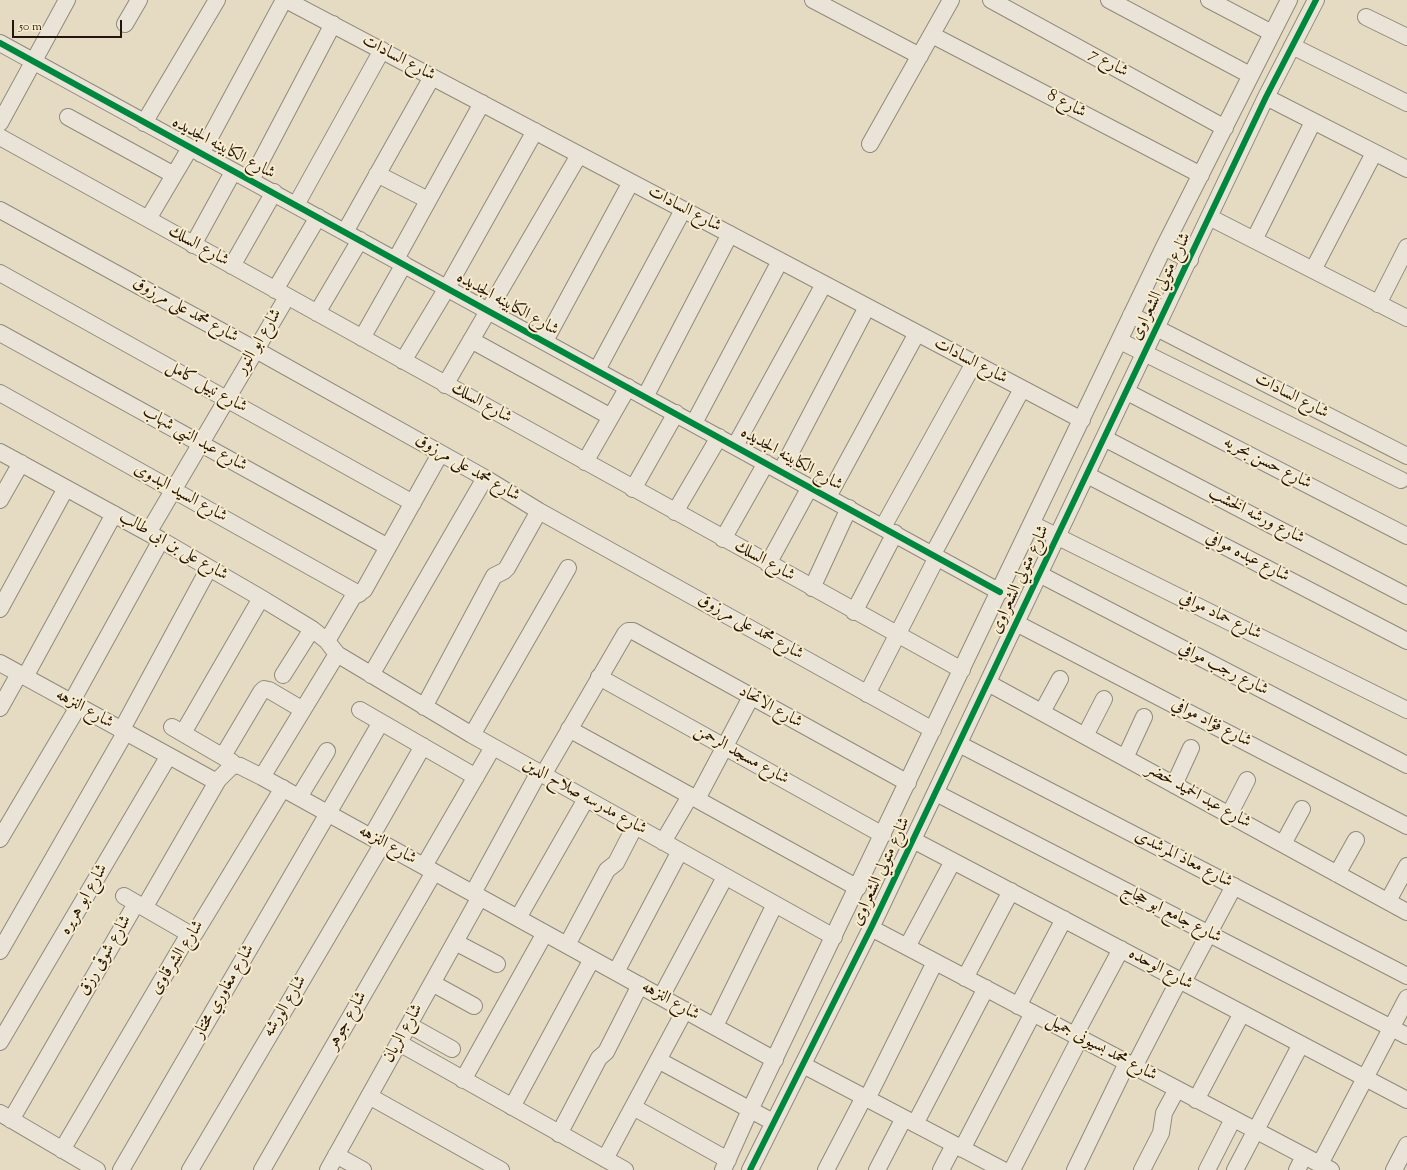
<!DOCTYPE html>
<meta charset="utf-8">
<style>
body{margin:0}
#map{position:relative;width:1407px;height:1170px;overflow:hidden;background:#e4dbc2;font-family:"Sorts Mill Goudy",serif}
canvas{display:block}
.scale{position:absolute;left:12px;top:20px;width:110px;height:18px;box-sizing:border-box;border:2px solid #25160d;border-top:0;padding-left:5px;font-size:12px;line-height:14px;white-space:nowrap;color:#25160d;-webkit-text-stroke:3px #f7ecce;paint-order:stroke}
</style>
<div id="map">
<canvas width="1407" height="1170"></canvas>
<div class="scale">50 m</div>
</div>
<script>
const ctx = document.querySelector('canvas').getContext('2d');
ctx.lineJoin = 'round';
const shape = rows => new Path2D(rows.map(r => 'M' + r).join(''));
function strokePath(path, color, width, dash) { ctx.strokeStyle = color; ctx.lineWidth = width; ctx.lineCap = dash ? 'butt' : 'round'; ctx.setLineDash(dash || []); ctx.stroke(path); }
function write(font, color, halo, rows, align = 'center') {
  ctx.font = font + ' "Sorts Mill Goudy",Amiri,serif'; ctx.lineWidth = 4; ctx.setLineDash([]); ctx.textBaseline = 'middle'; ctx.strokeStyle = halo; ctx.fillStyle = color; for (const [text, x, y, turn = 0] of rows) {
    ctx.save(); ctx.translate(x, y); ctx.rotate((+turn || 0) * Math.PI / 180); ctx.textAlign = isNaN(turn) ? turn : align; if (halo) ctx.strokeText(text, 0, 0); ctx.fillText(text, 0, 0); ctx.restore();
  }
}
const minor = shape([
 [286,0,1082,420],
 [813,0,920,56],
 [991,0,1225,128],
 [1109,0,1250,75],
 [1209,0,1272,33],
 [1366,17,1407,37],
 [125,24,139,0],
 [932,35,1201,175],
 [0,43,1000,592],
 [1292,46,1407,103],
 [1266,97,1407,169],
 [68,117,174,175],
 [0,123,67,0],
 [144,123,217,0],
 [0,137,962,670],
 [870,144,951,0],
 [201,154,284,0],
 [377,174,428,200],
 [251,180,333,24],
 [296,205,382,50],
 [0,210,256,350,485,478,539,511,933,730],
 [1211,218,1407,318],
 [148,219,190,148],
 [345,232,432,77],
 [1254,240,1313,122],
 [193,245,233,172],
 [1164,247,1190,260],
 [396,259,482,103],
 [232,266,274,192],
 [1313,270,1374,153],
 [0,273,413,503],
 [275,290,318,217],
 [1378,304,1407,247],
 [317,313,360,240],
 [1131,315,1407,456],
 [0,333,388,547],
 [362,338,404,264],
 [471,340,611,417],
 [545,341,631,182],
 [1120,341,1401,480],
 [403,361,447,288,535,131],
 [597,370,683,210],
 [445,385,579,155],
 [1127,392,1407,536],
 [0,393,359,594],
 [645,397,730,234],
 [694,423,780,261],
 [1104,438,1407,596],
 [735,446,824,284],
 [0,452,161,540,261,598,312,629,327,641,337,654,472,735,834,937],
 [585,462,628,387],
 [781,471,867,307],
 [1087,475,1407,641],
 [633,489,676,413],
 [828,497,917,333],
 [0,500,21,463],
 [675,512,719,437],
 [1032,524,1407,710],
 [883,527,974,363],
 [148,533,287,297],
 [723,539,766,463],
 [933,554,1022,389],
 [768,564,810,487],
 [1039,574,1407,765],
 [812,588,849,508],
 [0,609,66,488],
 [854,612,895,533],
 [1016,623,1407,826],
 [327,641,353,597,364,590,440,454],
 [0,663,213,780,218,780,233,765,240,766,262,777,775,1060],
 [283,675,312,629],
 [371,675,485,478],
 [25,677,114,514],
 [599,677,883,835],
 [988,683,1407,912],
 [867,694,937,557],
 [71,703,161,540],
 [424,707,494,576,504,571,507,568,539,511],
 [0,708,19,674],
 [360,710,476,777],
 [1042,712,1060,679],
 [172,727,232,762],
 [569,729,858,888],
 [121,731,209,568],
 [183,733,261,598],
 [472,735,568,568],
 [1085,736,1104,699],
 [959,744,1407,976],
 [223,756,261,692,264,689,269,690,303,710],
 [1125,758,1144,717],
 [543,775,625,634,628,631,633,631,908,783],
 [262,777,337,654],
 [1174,785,1191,748],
 [936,793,1407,1036],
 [299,797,327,751],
 [697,799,751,697],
 [1229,815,1247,780],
 [371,837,423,746],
 [0,839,78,707],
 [913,840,1407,1100],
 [663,842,690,796],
 [1283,844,1302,809],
 [424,866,493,747],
 [1337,874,1356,840],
 [473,893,539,772],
 [124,896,193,936],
 [1388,901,1407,866],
 [518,918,586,799],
 [871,928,1331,1170],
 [455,942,497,964],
 [567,945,607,870,616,863,635,826],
 [907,947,953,861],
 [0,951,125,733],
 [616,972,680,851],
 [965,978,1011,891],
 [1183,982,1234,886],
 [432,983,474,1006],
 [661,997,725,877],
 [1018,1006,1064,919],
 [409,1025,452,1049],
 [715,1026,775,904],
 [1075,1035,1121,949],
 [0,1042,168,757],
 [399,1043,625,1170],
 [658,1060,773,1122],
 [803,1065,1003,1170],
 [1134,1067,1179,980],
 [463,1080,545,933],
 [369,1096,501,1170],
 [867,1099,935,962],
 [1196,1100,1242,1013],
 [512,1107,592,959],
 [633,1107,728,1160],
 [0,1113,97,1170],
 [11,1120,134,907,142,906,147,903,218,780],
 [915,1124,986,988],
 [559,1134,599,1058,606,1052,640,985],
 [962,1149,1033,1013],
 [62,1150,186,939,195,933,283,788],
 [336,1155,363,1170],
 [605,1159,685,1010],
 [1320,1164,1407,998],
 [121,1170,381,722],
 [190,1170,383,843],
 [262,1170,434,872],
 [328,1170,480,897],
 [723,1170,750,1110,1164,247,1289,0],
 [750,1170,871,928,1266,97,1316,0],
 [826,1170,864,1097],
 [877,1170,904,1118],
 [941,1170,954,1145],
 [1012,1170,1080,1038],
 [1075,1170,1127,1063],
 [1142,1170,1161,1133,1164,1113,1177,1089],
 [1207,1170,1233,1119],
 [1235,1170,1301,1044],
 [1297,1170,1304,1156],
 [1394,1170,1407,1145]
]);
const cycleway = shape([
 [0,43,1000,592],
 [750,1170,871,928,1266,97,1316,0]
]);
const streetNames = [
 ["شارع السادات",398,59,28],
 ["شارع 7",1108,64,29],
 ["شارع 8",1066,105,28],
 ["شارع الكابينه الجديده",223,149,28],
 ["شارع السادات",684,210,28],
 ["شارع السلك",198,247,29],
 ["شارع متولي الشعراوى",1162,287,-64],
 ["شارع الكابينه الجديده",507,305,29],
 ["شارع محمد على مرزوق",185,311,29],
 ["شارع ابو النور",260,342,-59],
 ["شارع السادات",970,362,28],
 ["شارع نبيل كامل",206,388,29],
 ["شارع السادات",1291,397,27],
 ["شارع السلك",481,404,29],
 ["شارع عبد النبى شهاب",194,440,29],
 ["شارع الكابينه الجديده",791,460,29],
 ["شارع حسن بحريه",1267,464,27],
 ["شارع محمد على مرزوق",467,469,30],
 ["شارع السيد البدوى",180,494,29],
 ["شارع ورشه الخشب",1256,517,27],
 ["شارع على بن ابى طالب",173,547,30],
 ["شارع عبده موافي",1247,558,27],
 ["شارع السلك",764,562,29],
 ["شارع متولي الشعراوى",1021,580,-65],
 ["شارع حماد موافي",1220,617,26],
 ["شارع محمد على مرزوق",750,628,29],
 ["شارع رجب موافي",1223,670,27],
 ["شارع الاتحاد",770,708,29],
 ["شارع النزهه",84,710,29],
 ["شارع فؤاد موافي",1211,724,27],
 ["شارع مسجد الرحمن",741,756,29],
 ["شارع عبد الحميد خضر",1198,797,29],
 ["شارع مدرسه صلاح الدين",584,798,29],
 ["شارع النزهه",387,846,29],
 ["شارع معاذ المرشدى",1183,860,27],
 ["شارع متولي الشعراوى",882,872,-65],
 ["شارع ابو هريره",85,900,-60],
 ["شارع جامع ابو حجاج",1171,915,27],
 ["شارع شوقى رزق",106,956,-60],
 ["شارع الشرقاوى",178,958,-57],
 ["شارع الوحده",1160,970,28],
 ["شارع مغاوري مختار",225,992,-60],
 ["شارع النزهه",670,1002,29],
 ["شارع الورشه",286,1007,-59],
 ["شارع جوهر",348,1021,-60],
 ["شارع الريان",404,1034,-61],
 ["شارع محمد بسيونى جميل",1101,1049,28]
];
strokePath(minor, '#918a7b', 18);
strokePath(minor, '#e9e4d7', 16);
strokePath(cycleway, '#00873e', 6);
write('17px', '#25160d', '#f7ecce', streetNames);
</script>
